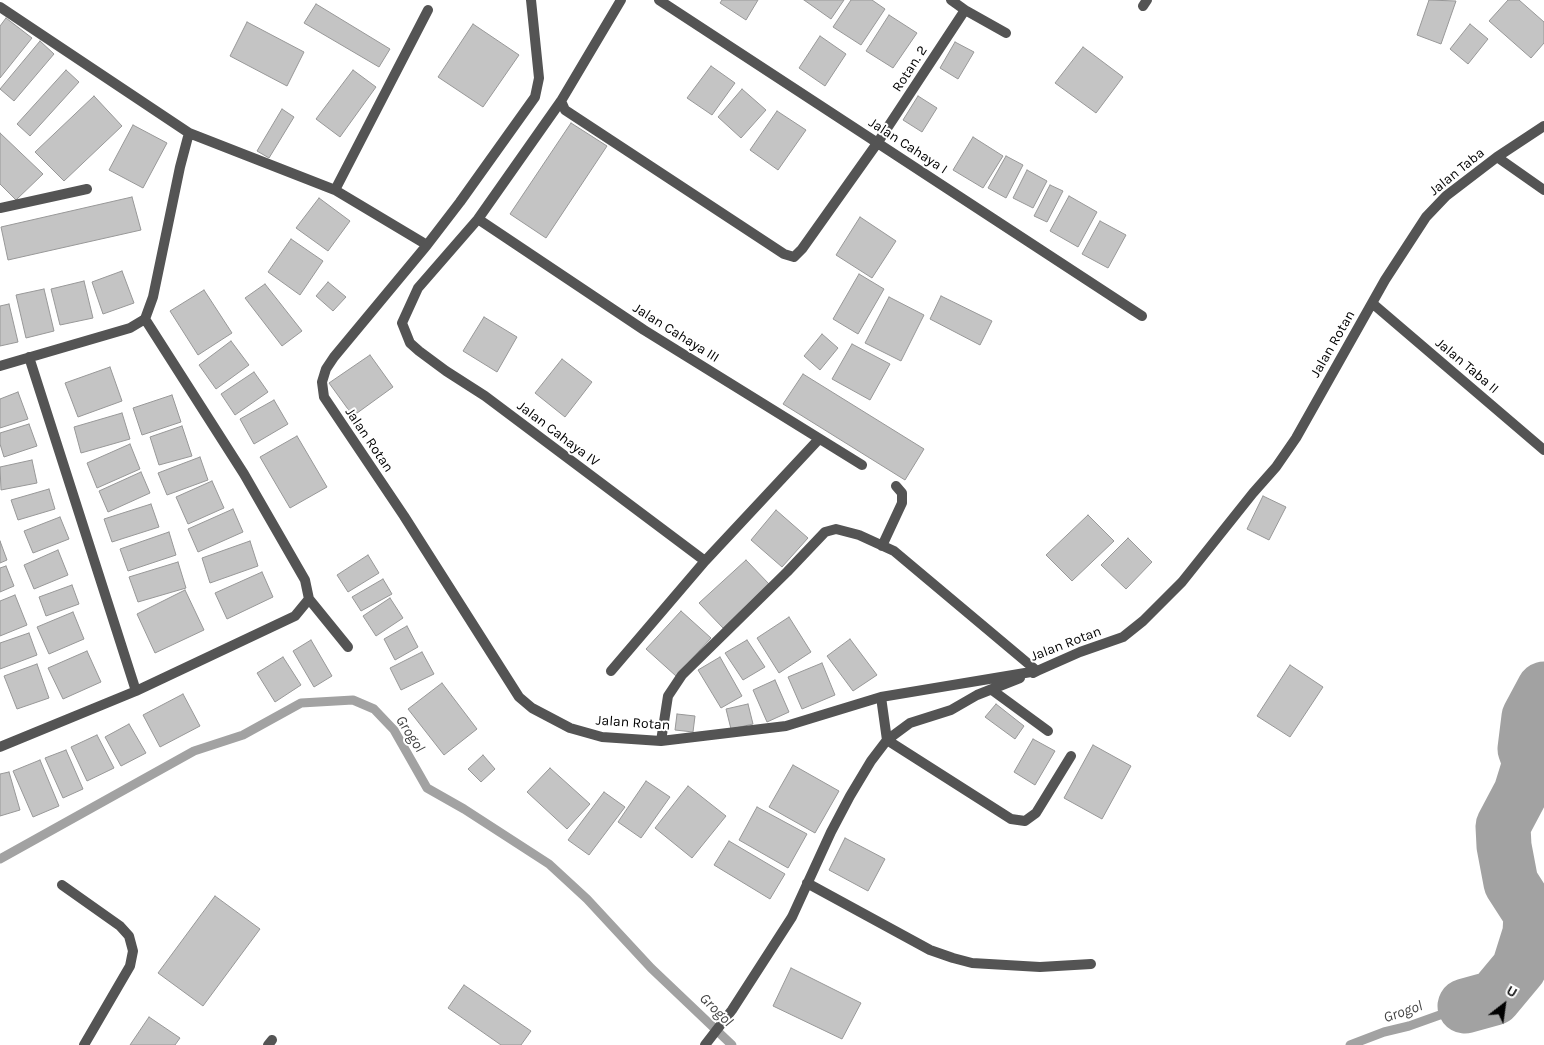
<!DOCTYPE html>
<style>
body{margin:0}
#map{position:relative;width:1544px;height:1045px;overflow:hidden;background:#fff;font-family:Karla,sans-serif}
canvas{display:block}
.north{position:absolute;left:1479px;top:980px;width:50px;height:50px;-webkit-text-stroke:4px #fff;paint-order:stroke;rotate:30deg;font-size:14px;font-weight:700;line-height:20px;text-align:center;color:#000}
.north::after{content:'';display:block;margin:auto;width:18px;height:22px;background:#000;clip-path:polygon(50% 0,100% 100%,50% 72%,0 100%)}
</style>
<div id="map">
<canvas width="1544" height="1045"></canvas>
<div class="north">U</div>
</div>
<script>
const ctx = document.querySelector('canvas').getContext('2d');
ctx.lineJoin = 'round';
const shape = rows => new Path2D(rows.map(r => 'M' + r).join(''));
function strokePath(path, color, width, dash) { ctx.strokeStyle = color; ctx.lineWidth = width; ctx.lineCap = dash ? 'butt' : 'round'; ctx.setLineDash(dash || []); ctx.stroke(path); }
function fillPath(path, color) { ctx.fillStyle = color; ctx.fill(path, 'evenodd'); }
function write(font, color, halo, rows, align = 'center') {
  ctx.font = font + ' Karla,sans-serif'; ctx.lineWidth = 4; ctx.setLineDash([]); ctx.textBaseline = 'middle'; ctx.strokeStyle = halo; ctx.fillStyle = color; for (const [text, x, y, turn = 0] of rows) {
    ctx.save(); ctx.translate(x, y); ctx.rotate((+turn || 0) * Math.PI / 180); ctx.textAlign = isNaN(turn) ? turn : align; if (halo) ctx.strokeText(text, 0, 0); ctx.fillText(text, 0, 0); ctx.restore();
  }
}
const stream = shape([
 [0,859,194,751,243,735,301,703,353,700,374,709,394,730,427,788,464,809,549,864,587,899,651,968,732,1045],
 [1350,1045,1384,1032,1409,1026,1465,1006]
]);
const river = shape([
 [1465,1006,1494,998,1519,968,1530,933,1531,914,1511,883,1504,846,1503,826,1521,792,1530,763,1525,749,1529,717,1544,689]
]);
const building = shape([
 [722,0,758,0,746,20,720,3,722,0],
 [804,0,844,0,831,19,804,0],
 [851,0,872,0,885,9,861,45,833,27,851,0],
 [1429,0,1456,1,1441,44,1417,35,1429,0],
 [1508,0,1519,0,1544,22,1544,43,1531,58,1489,21,1508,0],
 [316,4,390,49,379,67,304,23,316,4],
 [889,15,917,33,893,68,866,51,889,15],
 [6,18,32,38,0,78,0,26,6,18],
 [247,22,304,52,287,86,230,56,247,22],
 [473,24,519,55,483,107,438,77,473,24],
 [1470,24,1488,39,1468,64,1450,49,1470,24],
 [820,36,846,54,825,86,799,68,820,36],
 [40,41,54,54,14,101,0,89,40,41],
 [955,42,974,52,958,79,940,68,955,42],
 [1083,47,1123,77,1096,113,1055,83,1083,47],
 [711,66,735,83,712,115,687,98,711,66],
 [66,70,79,82,30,136,17,124,66,70],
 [353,70,376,87,340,137,316,119,353,70],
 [742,89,766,110,741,138,718,117,742,89],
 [94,96,122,126,64,181,35,152,94,96],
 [918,96,937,108,922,132,903,120,918,96],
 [282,109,294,117,269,158,257,151,282,109],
 [777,111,806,130,778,170,750,150,777,111],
 [571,123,607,146,546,238,510,214,571,123],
 [133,125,167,143,143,188,109,170,133,125],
 [0,133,43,174,16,200,0,184,0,133],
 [973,137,1003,156,983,188,953,170,973,137],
 [1006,156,1023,165,1006,198,988,188,1006,156],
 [1027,170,1047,181,1033,208,1013,198,1027,170],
 [1050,185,1063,191,1047,222,1034,216,1050,185],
 [1069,196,1097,212,1078,247,1050,231,1069,196],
 [132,197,141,230,8,260,1,227,132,197],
 [319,198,350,221,328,251,296,228,319,198],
 [860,217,896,241,872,278,836,255,860,217],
 [1100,221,1126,235,1108,268,1082,254,1100,221],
 [291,239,323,261,300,295,268,272,291,239],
 [122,271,134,303,103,314,92,282,122,271],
 [859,274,884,289,858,334,833,319,859,274],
 [84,281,93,318,60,325,51,289,84,281],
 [328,282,346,297,333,311,316,296,328,282],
 [265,284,302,331,282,346,245,298,265,284],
 [44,289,54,331,26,338,16,295,44,289],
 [204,290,232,333,198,355,170,311,204,290],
 [941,296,992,321,980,345,930,319,941,296],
 [889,297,924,315,901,361,865,343,889,297],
 [9,304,18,342,0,346,0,306,9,304],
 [484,317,517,337,497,372,463,351,484,317],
 [822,334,838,348,820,370,804,356,822,334],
 [231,341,249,365,216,389,199,365,231,341],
 [852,344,890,364,870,400,832,379,852,344],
 [370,355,393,387,353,416,329,383,370,355],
 [562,359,592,382,565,417,535,393,562,359],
 [110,367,122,401,78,417,65,383,110,367],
 [254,372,268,392,235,415,221,394,254,372],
 [803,374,924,449,905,480,783,404,803,374],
 [18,392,28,419,0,428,0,399,18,392],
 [172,395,181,422,142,435,133,408,172,395],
 [274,400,288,424,254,444,240,419,274,400],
 [122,413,130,439,81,453,74,427,122,413],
 [29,424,37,446,4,457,0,444,0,433,29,424],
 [182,426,192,456,159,465,150,437,182,426],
 [297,436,327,487,290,508,260,457,297,436],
 [130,444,140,469,97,488,87,463,130,444],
 [200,457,208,480,167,495,158,473,200,457],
 [32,460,37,483,1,490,0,467,32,460],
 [141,472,150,493,108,512,99,491,141,472],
 [212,481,224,508,188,524,176,497,212,481],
 [49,489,55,509,18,520,11,500,49,489],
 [1263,496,1286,507,1269,540,1247,529,1263,496],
 [151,504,159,527,112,542,104,519,151,504],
 [233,509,243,532,198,552,188,529,233,509],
 [776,510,808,538,782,567,751,540,776,510],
 [1088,515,1114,541,1072,581,1046,555,1088,515],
 [60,517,69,539,33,553,24,531,60,517],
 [169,532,176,555,128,571,120,549,169,532],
 [1128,538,1152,562,1126,589,1101,565,1128,538],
 [0,541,7,560,0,563,0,541],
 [250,541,258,566,210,583,202,558,250,541],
 [58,550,68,575,34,589,24,565,58,550],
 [368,555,379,573,348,592,337,575,368,555],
 [746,560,769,584,723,628,699,603,746,560],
 [178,562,186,588,138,602,129,577,178,562],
 [6,566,14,586,0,592,0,568,6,566],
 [262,572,273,597,227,619,215,593,262,572],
 [383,579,392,594,361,611,352,597,383,579],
 [72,585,79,604,46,616,39,597,72,585],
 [185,590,204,630,155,653,137,614,185,590],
 [15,595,27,625,0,636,0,601,15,595],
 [390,598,403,618,376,636,363,616,390,598],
 [681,611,711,638,676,676,646,649,681,611],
 [73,612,84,639,49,654,37,627,73,612],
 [789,617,811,652,779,673,757,638,789,617],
 [407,626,418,647,395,660,384,639,407,626],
 [29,633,37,655,0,669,0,643,29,633],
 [850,639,877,675,853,691,827,656,850,639],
 [311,640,332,676,314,687,293,651,311,640],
 [747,640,765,667,743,680,725,653,747,640],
 [87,651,101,682,63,699,48,668,87,651],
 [422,652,434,674,401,690,390,668,422,652],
 [283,657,301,685,275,702,257,673,283,657],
 [720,657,742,696,721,708,698,670,720,657],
 [822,663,835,695,802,709,788,677,822,663],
 [37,664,49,698,17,709,4,676,37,664],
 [1290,665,1323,687,1290,737,1257,716,1290,665],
 [775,680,789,712,767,722,753,690,775,680],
 [442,683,477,729,444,755,408,709,442,683],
 [183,694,200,726,160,747,143,715,183,694],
 [748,704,753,724,731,729,726,709,748,704],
 [996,704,1024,726,1015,739,985,717,996,704],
 [677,714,695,716,693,732,675,730,677,714],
 [129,724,146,753,121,766,105,737,129,724],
 [97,735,114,768,87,781,71,747,97,735],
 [1033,739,1055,751,1035,785,1014,772,1033,739],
 [1093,745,1131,766,1102,819,1064,798,1093,745],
 [66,750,83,789,63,798,45,758,66,750],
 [483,755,495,769,481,782,468,769,483,755],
 [40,760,59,806,33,817,13,771,40,760],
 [793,765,839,791,815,833,769,807,793,765],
 [550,768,590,804,567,829,527,792,550,768],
 [9,772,20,810,0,816,0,774,9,772],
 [646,781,670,797,641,838,618,822,646,781],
 [688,786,726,816,692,858,655,828,688,786],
 [604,792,625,807,589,855,568,840,604,792],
 [757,807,807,834,788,868,739,840,757,807],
 [845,838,885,859,868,891,829,870,845,838],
 [729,841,785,874,770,899,714,865,729,841],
 [215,896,260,929,203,1006,158,973,215,896],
 [791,968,861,1003,842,1039,773,1006,791,968],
 [464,985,531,1031,521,1045,501,1045,448,1008,464,985],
 [149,1017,180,1038,175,1045,130,1045,149,1017]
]);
const minor = shape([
 [531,0,539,78,535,97,460,202,427,245,334,357,326,369,322,382,324,397,404,516,519,697,532,708,570,728,602,737,661,741,786,726,881,697,1037,671,1080,652,1123,637,1143,621,1182,582,1253,493,1276,467,1296,438,1385,280,1426,217,1446,196,1497,157,1544,126],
 [621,0,561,101,478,219,418,288,402,323,410,343,419,351,446,371,485,396,705,561],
 [659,0,1142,316],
 [1143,6,1147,0],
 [0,7,189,133,335,190,427,245],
 [965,10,1006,33],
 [561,101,565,110,784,254,794,257,802,249,878,142,965,10,951,0],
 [1497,157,1544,190],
 [335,190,428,10],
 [0,208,87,189],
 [478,219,644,330,862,465],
 [1372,303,1544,450],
 [29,357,136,691],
 [0,366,130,328,145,319,153,297,180,167,189,133],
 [882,546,902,503,902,493,896,486],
 [309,599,348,647],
 [611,671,705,561,819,439],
 [992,690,1048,731],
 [881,697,887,740,1011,819,1025,821,1036,813,1071,756],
 [661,741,668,696,682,675,787,572,825,532,836,529,859,535,894,551,1037,671,1033,673],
 [0,747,136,691,295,616,309,599,305,580,244,474,145,319],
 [807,883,930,950,953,958,972,963,1040,967,1091,964],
 [62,885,120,926,129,936,133,951,130,966,84,1045],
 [268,1045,272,1040],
 [705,1045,732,1010,792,917,831,832,850,796,871,761,887,740,910,723,951,710,977,695,1020,678]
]);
const streetNames = [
 ["Rotan. 2",910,69,-57],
 ["Jalan Cahaya I",908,146,33],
 ["Jalan Taba",1457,172,-39],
 ["Jalan Cahaya III",676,333,32],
 ["Jalan Rotan",1333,344,-60],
 ["Jalan Taba II",1467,366,40],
 ["Jalan Cahaya IV",558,434,37],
 ["Jalan Rotan",369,440,56],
 ["Jalan Rotan",1066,644,-21],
 ["Jalan Rotan",633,723,4]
];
const waterNames = [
 ["Grogol",410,734,57],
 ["Grogol",716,1010,45],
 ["Grogol",1403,1012,-19]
];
strokePath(stream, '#a2a2a2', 9);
strokePath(river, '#a2a2a2', 55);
fillPath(building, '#c4c4c4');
strokePath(building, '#989898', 1);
strokePath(minor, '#545454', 10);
write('14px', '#000', '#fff', streetNames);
write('italic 15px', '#434343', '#fff', waterNames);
</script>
